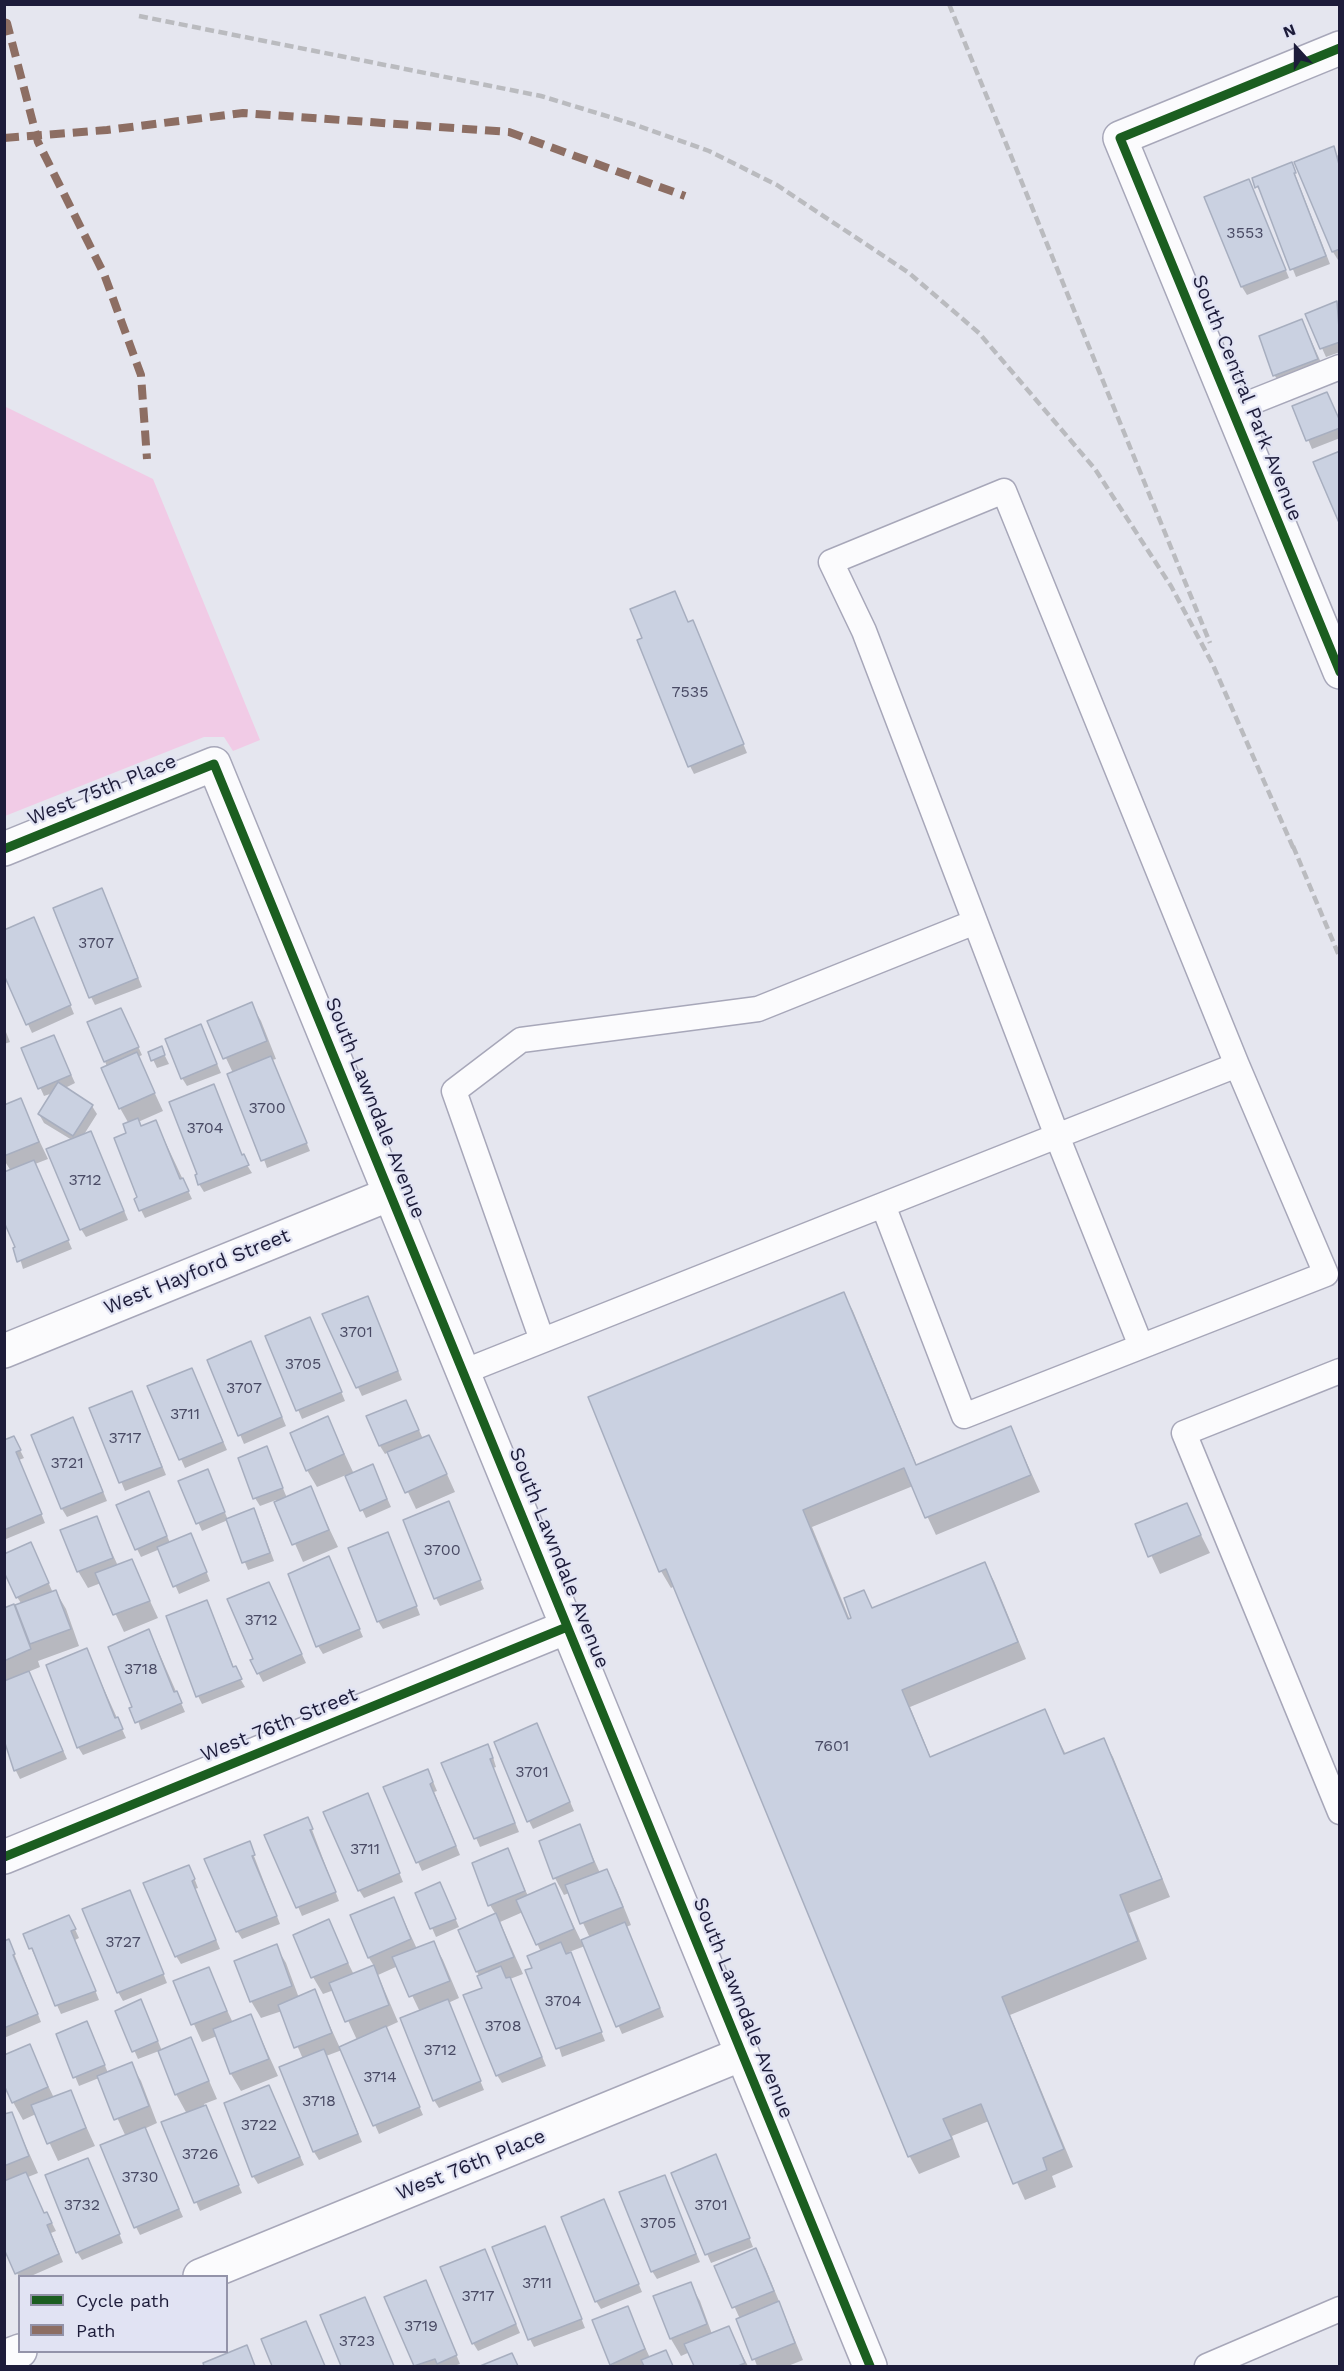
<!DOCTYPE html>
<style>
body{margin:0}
#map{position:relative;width:1344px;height:2371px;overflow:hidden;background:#e5e6ef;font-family:"Work Sans",sans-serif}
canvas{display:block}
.frame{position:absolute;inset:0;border:6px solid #1d1c3a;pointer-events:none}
.legend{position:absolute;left:18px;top:2275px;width:210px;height:78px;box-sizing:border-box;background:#e1e3f3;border:2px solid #9393a9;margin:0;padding:8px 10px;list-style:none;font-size:18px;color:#1d1c3a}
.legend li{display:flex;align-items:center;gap:12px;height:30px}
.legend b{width:30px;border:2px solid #9393a9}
.north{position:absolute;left:1266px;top:18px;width:60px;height:60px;-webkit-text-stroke:4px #e1e3f3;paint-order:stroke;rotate:339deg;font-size:16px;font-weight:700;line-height:24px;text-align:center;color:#1d1c3a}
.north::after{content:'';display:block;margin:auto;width:21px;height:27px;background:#1d1c3a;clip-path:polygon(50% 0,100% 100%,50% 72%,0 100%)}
</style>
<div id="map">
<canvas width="1344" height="2371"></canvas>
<div class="frame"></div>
<ul class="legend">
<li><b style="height:8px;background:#1b5e20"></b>Cycle path</li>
<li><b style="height:8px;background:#8d6e63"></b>Path</li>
</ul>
<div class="north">N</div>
</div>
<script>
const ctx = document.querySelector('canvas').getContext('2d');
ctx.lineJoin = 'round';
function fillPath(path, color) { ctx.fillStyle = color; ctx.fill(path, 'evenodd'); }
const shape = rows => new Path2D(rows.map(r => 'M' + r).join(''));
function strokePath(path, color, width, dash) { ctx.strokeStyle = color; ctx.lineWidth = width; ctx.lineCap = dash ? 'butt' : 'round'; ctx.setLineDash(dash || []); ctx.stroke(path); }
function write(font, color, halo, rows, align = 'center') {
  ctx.font = font + ' "Work Sans",sans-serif'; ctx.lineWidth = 4.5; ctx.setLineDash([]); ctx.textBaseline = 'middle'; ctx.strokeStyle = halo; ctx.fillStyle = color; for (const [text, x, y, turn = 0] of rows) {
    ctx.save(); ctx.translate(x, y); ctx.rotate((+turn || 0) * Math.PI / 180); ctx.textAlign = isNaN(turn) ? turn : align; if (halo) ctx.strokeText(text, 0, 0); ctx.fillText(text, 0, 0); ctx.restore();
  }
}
const green = shape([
 [4,406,153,479,260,740,233,751,224,737,204,737,5,816]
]);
const shadow = shape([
 [1333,147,1340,160,1337,163,1340,168,1338,260,1333,252],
 [1291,164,1330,264,1296,277,1263,194,1257,187],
 [1253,189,1289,278,1247,295,1242,287],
 [1337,303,1340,308,1340,352,1326,357,1307,315],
 [1302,320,1327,376,1285,393,1275,376,1260,337],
 [1294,406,1340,422,1340,438,1312,449],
 [693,622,747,753,694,774,690,766,688,624],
 [106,898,142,987,95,1005,91,997],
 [38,927,74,1014,32,1033,4,971],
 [251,1004,261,1021,276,1059,272,1060,310,1151,267,1168,233,1073,209,1022],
 [125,1018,142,1055,138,1057,163,1111,138,1122,142,1128,156,1122,192,1199,145,1218,141,1210,129,1124,120,1108,105,1061],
 [201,1026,221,1073,187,1086,182,1078],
 [4,1027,10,1042,4,1044],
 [54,1037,75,1083,65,1088,92,1106,97,1114,83,1136,91,1133,95,1141,128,1220,86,1237,81,1229,72,1140,44,1123,39,1114,53,1093,44,1096,23,1049],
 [161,1048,169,1064,157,1068,150,1053],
 [20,1100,48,1159,35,1164,72,1249,23,1269,17,1248,11,1171,4,1160,4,1107],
 [242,1157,252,1173,204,1192,199,1184],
 [843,1294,853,1311,917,1466,1011,1428,1040,1492,936,1535,913,1486,812,1527,850,1620,853,1619,863,1592,873,1609,984,1563,994,1581,1026,1659,910,1707,931,1758,1045,1711,1066,1755,1103,1740,1113,1757,1170,1897,1129,1913,1147,1959,1010,2015,1073,2167,1052,2176,1056,2187,1025,2200,989,2121,952,2136,960,2157,919,2174,910,2157,675,1586,671,1588,661,1571],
 [368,1298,402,1380,362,1396,324,1315],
 [314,1327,345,1401,302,1419,267,1337],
 [255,1352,286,1426,244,1444,209,1360],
 [196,1378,227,1450,185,1468,149,1387],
 [136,1401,166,1475,125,1491,91,1409],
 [410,1410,423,1439,428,1437,438,1454,455,1492,416,1509,389,1452,385,1454,380,1446,368,1417],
 [328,1418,354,1474,373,1466,391,1507,366,1518,346,1475,317,1487,307,1470],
 [77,1427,107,1501,67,1517,62,1509],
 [4,1442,18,1446,24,1458,19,1460,45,1523,6,1539],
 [266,1448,287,1498,310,1488,338,1547,303,1562,276,1500,260,1506,255,1498],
 [208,1471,228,1520,258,1518,274,1561,248,1570,228,1520,202,1531,180,1482],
 [153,1501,170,1543,195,1543,210,1581,179,1594,160,1549,141,1557,137,1549],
 [448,1503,484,1589,440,1606,436,1598],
 [1186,1505,1210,1553,1160,1574,1137,1525],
 [96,1518,118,1566,131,1560,158,1618,124,1632,101,1583,88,1588,78,1571],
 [392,1542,420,1615,383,1629,378,1621],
 [35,1552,53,1593,56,1592,66,1609,79,1646,38,1661,40,1667,28,1672,67,1759,20,1779,11,1761,4,1736,4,1610,21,1603,17,1597],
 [329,1558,363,1637,323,1654,318,1646],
 [273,1592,306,1663,263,1682,252,1661,255,1660],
 [211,1610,234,1668,245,1687,202,1704,198,1696],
 [153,1639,185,1712,141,1730,134,1708],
 [86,1649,126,1738,83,1755,78,1747],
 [541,1733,574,1811,533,1829,529,1821],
 [492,1754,496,1767,493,1768,519,1832,480,1847,443,1763],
 [432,1779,437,1791,434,1792,460,1855,422,1871,385,1788],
 [367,1795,403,1882,364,1898,359,1890],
 [308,1819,339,1901,302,1916,275,1853],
 [579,1826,600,1873,606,1871,616,1888,631,1925,626,1927,664,2017,622,2034,585,1946,569,1952,605,2041,562,2057,534,1969,541,1952,523,1912,500,1922,523,1974,510,1979,546,2066,502,2083,497,2075,484,1988,460,1931,496,1915,490,1905,507,1850,528,1896,554,1885,581,1941,590,1938,569,1893,564,1895,555,1878],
 [249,1843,280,1924,242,1939,237,1931],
 [193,1875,198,1888,195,1889,220,1949,181,1964,176,1956],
 [444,1892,459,1927,436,1937,417,1894],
 [394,1899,417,1949,433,1942,443,1960,459,1998,448,2003,484,2090,439,2108,434,2100,420,2012,398,1966,378,1975,398,2022,385,2028,423,2115,379,2134,342,2050,326,2056,362,2142,319,2160,314,2152,303,2059,282,2011,261,2018,251,2001,276,1946,286,1963,299,1998,314,1991,340,2048,357,2040,334,1990,323,1994,313,1977,328,1921,354,1975,374,1966,369,1958],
 [134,1900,167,1983,123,2001,118,1992],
 [73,1925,79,1938,75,1940,99,2000,61,2014,31,1948],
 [9,1941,41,2022,4,2038,4,1943],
 [208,1969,233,2023,251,2016,278,2076,241,2091,231,2074,217,2036,202,2042,175,1982],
 [145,2009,162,2051,191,2039,217,2099,204,2104,242,2193,200,2211,163,2123,187,2114,176,2094,159,2051,138,2059,117,2011],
 [91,2031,108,2073,131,2064,141,2081,157,2123,144,2129,183,2217,140,2235,136,2227,126,2137,99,2078,79,2086,58,2035],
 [29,2046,54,2098,70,2091,95,2146,58,2161,36,2114,23,2120,13,2102],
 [273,2095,304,2165,258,2184,253,2176],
 [11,2113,38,2173,28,2177,44,2214,47,2213,56,2231,51,2233,63,2262,31,2276,20,2276,20,2279,4,2245,4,2116],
 [720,2164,753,2247,711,2263,673,2174],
 [92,2168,123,2243,82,2260,77,2252],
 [664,2176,700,2262,657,2279,652,2271],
 [604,2201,642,2292,601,2309,596,2301],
 [549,2236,585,2328,534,2347,530,2339],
 [755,2250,765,2267,803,2360,788,2366,757,2366,740,2319,716,2266],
 [489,2259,520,2333,478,2351,473,2343],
 [690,2284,700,2301,712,2334,728,2328,748,2366,696,2366,690,2352,681,2356,671,2339,655,2297],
 [430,2290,460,2364,454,2366,416,2366,386,2298],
 [364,2299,369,2307,394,2366,343,2366,322,2316],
 [627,2308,650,2358,670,2360,673,2366,613,2366,594,2321],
 [306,2322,325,2366,274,2366,263,2340],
 [246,2347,255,2366,206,2366,205,2364]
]);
const building = shape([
 [1334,146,1340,168,1340,249,1332,252,1294,162,1334,146],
 [1292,162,1296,173,1294,173,1326,256,1290,270,1258,186,1255,188,1252,178,1292,162],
 [1249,179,1286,270,1241,287,1204,197,1249,179],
 [1337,301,1340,342,1320,349,1305,314,1337,301],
 [1302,319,1318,359,1273,376,1259,336,1302,319],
 [1327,392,1340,421,1340,428,1306,441,1292,406,1327,392],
 [1340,451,1340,525,1313,462,1340,451],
 [675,591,688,622,693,620,744,744,688,767,637,640,642,638,630,609,675,591],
 [102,888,138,978,89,998,53,908,102,888],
 [34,917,71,1005,26,1025,4,975,4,930,34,917],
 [252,1002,267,1041,223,1059,207,1021,252,1002],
 [121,1008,139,1047,104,1062,87,1022,121,1008],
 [201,1024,217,1064,181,1079,165,1039,201,1024],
 [54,1035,71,1075,38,1089,21,1048,54,1035],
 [162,1046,165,1055,151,1061,148,1052,162,1046],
 [137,1052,155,1093,119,1109,101,1068,137,1052],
 [271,1056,307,1143,261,1161,227,1074,271,1056],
 [58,1082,93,1105,73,1136,38,1114,58,1082],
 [214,1084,242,1155,244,1154,249,1165,198,1185,195,1175,197,1174,169,1102,214,1084],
 [21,1098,39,1142,4,1156,4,1105,21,1098],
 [138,1118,141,1126,156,1120,180,1179,183,1178,189,1191,139,1211,134,1199,137,1197,114,1138,126,1133,123,1124,138,1118],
 [91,1131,124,1211,80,1230,46,1149,91,1131],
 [34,1160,69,1240,17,1262,13,1248,15,1247,4,1222,4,1172,34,1160],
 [844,1292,916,1465,1011,1426,1031,1475,925,1518,904,1468,803,1510,848,1619,851,1618,844,1598,864,1590,872,1608,985,1562,1018,1642,902,1690,930,1757,1045,1709,1064,1754,1104,1738,1162,1879,1120,1895,1138,1941,1002,1997,1064,2149,1043,2158,1047,2170,1013,2184,981,2104,943,2119,952,2139,908,2157,666,1569,659,1572,588,1397,844,1292],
 [368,1296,398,1371,356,1388,322,1314,368,1296],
 [310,1317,342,1392,296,1411,265,1336,310,1317],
 [251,1341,282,1417,238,1436,207,1360,251,1341],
 [192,1368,223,1442,179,1460,147,1386,192,1368],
 [132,1391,162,1467,119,1483,89,1408,132,1391],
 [406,1400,419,1430,379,1446,366,1416,406,1400],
 [328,1416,344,1454,306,1471,290,1433,328,1416],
 [73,1417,103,1492,61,1509,31,1435,73,1417],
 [429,1435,447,1474,405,1493,387,1452,429,1435],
 [14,1436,21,1450,16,1452,42,1514,4,1530,4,1440,14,1436],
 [267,1446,283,1488,253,1499,238,1458,267,1446],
 [373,1464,387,1499,360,1511,345,1476,373,1464],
 [208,1469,225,1512,196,1524,178,1481,208,1469],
 [311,1486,329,1530,292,1545,274,1502,311,1486],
 [149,1491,167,1536,135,1550,116,1505,149,1491],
 [449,1501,481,1580,434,1599,403,1520,449,1501],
 [1187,1503,1201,1535,1148,1557,1135,1524,1187,1503],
 [254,1508,270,1553,242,1563,226,1519,254,1508],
 [97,1516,113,1558,77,1572,60,1530,97,1516],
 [388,1532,417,1606,377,1622,348,1548,388,1532],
 [191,1533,207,1572,173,1587,157,1547,191,1533],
 [31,1542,49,1583,16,1598,4,1572,4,1554,31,1542],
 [329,1556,360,1629,316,1647,288,1574,329,1556],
 [132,1559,150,1601,113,1615,95,1573,132,1559],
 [269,1582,302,1654,257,1674,250,1660,253,1659,227,1599,269,1582],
 [56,1590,71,1629,30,1644,15,1605,56,1590],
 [207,1600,233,1667,236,1666,242,1679,196,1697,166,1616,207,1600],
 [14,1604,31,1649,4,1661,4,1608,14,1604],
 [149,1629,174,1692,177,1691,182,1703,135,1723,129,1708,132,1707,108,1647,149,1629],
 [87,1648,115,1718,118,1717,123,1729,77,1748,46,1665,87,1648],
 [29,1671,63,1751,14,1771,4,1740,4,1681,29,1671],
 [537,1723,570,1802,527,1822,494,1742,537,1723],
 [488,1744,493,1758,490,1759,515,1823,474,1839,441,1763,488,1744],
 [428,1769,433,1782,430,1784,456,1846,416,1863,383,1787,428,1769],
 [368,1793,400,1873,358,1891,323,1812,368,1793],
 [308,1817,313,1829,310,1830,336,1892,296,1908,264,1835,308,1817],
 [580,1824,594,1862,553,1879,539,1841,580,1824],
 [250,1841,255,1855,252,1856,277,1916,236,1932,204,1859,250,1841],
 [508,1848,525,1891,488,1906,472,1863,508,1848],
 [189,1865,195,1879,192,1881,216,1940,175,1957,143,1883,189,1865],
 [607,1869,623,1907,580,1924,565,1885,607,1869],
 [440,1882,456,1919,430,1929,415,1893,440,1882],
 [555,1883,574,1929,536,1945,516,1900,555,1883],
 [130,1890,164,1974,117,1993,82,1909,130,1890],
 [394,1897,411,1939,368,1958,350,1915,394,1897],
 [496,1913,514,1957,476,1972,458,1930,496,1913],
 [69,1915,76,1929,71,1931,96,1991,55,2006,32,1948,29,1949,23,1934,69,1915],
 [329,1919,348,1963,311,1978,293,1935,329,1919],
 [625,1922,660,2008,616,2027,581,1940,625,1922],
 [9,1939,15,1954,13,1955,38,2014,4,2028,4,1941,9,1939],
 [434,1941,450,1981,409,1997,392,1957,434,1941],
 [561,1942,566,1954,571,1952,602,2032,556,2049,525,1970,532,1968,527,1956,561,1942],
 [277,1944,292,1986,250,2002,234,1961,277,1944],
 [374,1965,389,2005,345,2022,329,1983,374,1965],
 [501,1966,506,1978,510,1977,542,2057,496,2076,463,1995,482,1988,477,1976,501,1966],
 [209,1967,227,2011,191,2025,173,1981,209,1967],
 [315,1989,332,2033,294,2048,278,2005,315,1989],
 [141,1999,158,2041,132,2052,115,2011,141,1999],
 [448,1999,481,2081,433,2101,400,2018,448,1999],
 [251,2014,269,2059,230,2074,213,2029,251,2014],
 [87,2021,105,2065,73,2078,56,2034,87,2021],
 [386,2026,420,2107,373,2126,339,2047,386,2026],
 [191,2037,209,2081,175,2095,158,2051,191,2037],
 [30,2044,48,2087,12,2103,4,2085,4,2055,30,2044],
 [324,2049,358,2134,313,2152,279,2067,324,2049],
 [132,2062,149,2106,114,2120,97,2076,132,2062],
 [269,2085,300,2157,252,2177,224,2103,269,2085],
 [71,2090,86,2128,47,2144,31,2105,71,2090],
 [206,2105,239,2185,194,2203,161,2122,206,2105],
 [12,2112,29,2156,4,2166,4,2114,12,2112],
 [145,2127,179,2209,134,2228,100,2145,145,2127],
 [716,2154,750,2238,705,2255,671,2173,716,2154],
 [88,2158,120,2234,76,2253,45,2175,88,2158],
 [26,2172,44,2213,47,2212,52,2223,47,2225,59,2254,15,2274,4,2249,4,2181,26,2172],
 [665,2175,696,2254,651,2272,619,2192,665,2175],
 [604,2199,639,2284,595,2302,561,2217,604,2199],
 [545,2226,582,2319,528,2340,492,2247,545,2226],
 [756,2248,774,2291,732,2308,714,2266,756,2248],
 [485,2249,516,2324,472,2344,440,2267,485,2249],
 [426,2280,457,2355,437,2364,435,2359,414,2366,384,2297,426,2280],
 [691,2282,707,2324,670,2339,653,2296,691,2282],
 [365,2297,394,2366,341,2366,320,2315,365,2297],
 [779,2301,795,2343,752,2360,736,2319,779,2301],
 [628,2306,645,2349,610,2365,592,2320,628,2306],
 [306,2321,325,2366,272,2366,261,2339,306,2321],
 [729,2326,745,2363,738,2366,694,2366,684,2344,729,2326],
 [247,2345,255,2366,204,2366,203,2363,247,2345],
 [666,2350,673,2366,644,2366,641,2360,666,2350],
 [512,2353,518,2366,480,2366,512,2353]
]);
const lane = shape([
 [1232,410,1340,367],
 [883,1205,964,1416,1326,1274,1237,1065],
 [542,1340,454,1091,521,1040,758,1009,975,922],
 [1340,1371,1184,1433,1340,1812],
 [463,1372,845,1220,883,1205,951,1178,1057,1136,1237,1065,1004,491,831,562,864,631,1057,1136,1141,1346],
 [1207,2366,1340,2309]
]);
const street = shape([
 [1340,48,1120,138,1340,672],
 [4,849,214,764,870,2366],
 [4,1351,390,1194],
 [4,1857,567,1627],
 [200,2276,742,2054],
 [4,2357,20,2351]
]);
const rail = shape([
 [949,4,1210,643],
 [139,16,541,96,633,124,709,151,777,185,909,273,979,333,1095,469,1171,586,1213,665,1295,852],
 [1293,846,1340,958]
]);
const quiet = shape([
 [4,22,7,23,38,142,104,274,141,375,147,459],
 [4,138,107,130,243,113,509,132,685,196]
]);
const cycleway = shape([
 [1340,48,1120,138,1340,672],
 [4,849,214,764,870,2366],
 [4,1857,567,1627]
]);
const numberNames = [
 ["3553",1245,233],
 ["7535",690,692],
 ["3707",96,943],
 ["3700",267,1108],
 ["3704",205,1128],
 ["3712",85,1180],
 ["3701",356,1332],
 ["3705",303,1364],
 ["3707",244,1388],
 ["3711",185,1414],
 ["3717",125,1438],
 ["3721",67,1463],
 ["3700",442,1550],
 ["3712",261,1620],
 ["3718",141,1669],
 ["7601",832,1746],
 ["3701",532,1772],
 ["3711",365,1849],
 ["3727",123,1942],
 ["3704",563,2001],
 ["3708",503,2026],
 ["3712",440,2050],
 ["3714",380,2077],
 ["3718",319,2101],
 ["3722",259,2125],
 ["3726",200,2154],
 ["3730",140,2177],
 ["3732",82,2205],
 ["3701",711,2205],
 ["3705",658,2223],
 ["3711",537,2283],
 ["3717",478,2296],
 ["3719",421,2326],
 ["3723",357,2341]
];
const streetNames = [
 ["South Central Park Avenue",1247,398,68],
 ["West 75th Place",102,790,-22],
 ["South Lawndale Avenue",375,1108,68],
 ["West Hayford Street",197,1272,-22],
 ["South Lawndale Avenue",559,1558,68],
 ["West 76th Street",279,1725,-22],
 ["South Lawndale Avenue",743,2008,68],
 ["West 76th Place",471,2165,-22]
];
fillPath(green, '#f1cbe6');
fillPath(shadow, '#0003');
fillPath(building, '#cad1e1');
strokePath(building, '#a7aebf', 1.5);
strokePath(lane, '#a7a7b9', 27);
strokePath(street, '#a7a7b9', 36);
strokePath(lane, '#fbfbfd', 24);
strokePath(street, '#fbfbfd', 33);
strokePath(rail, '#babbbf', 4.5, [9, 4.5]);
strokePath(quiet, '#8d6e63', 8, [15, 8]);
strokePath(cycleway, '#1b5e20', 9);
write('16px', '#494a64', null, numberNames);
write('20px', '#1d1c3a', '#e1e3f3', streetNames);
</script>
